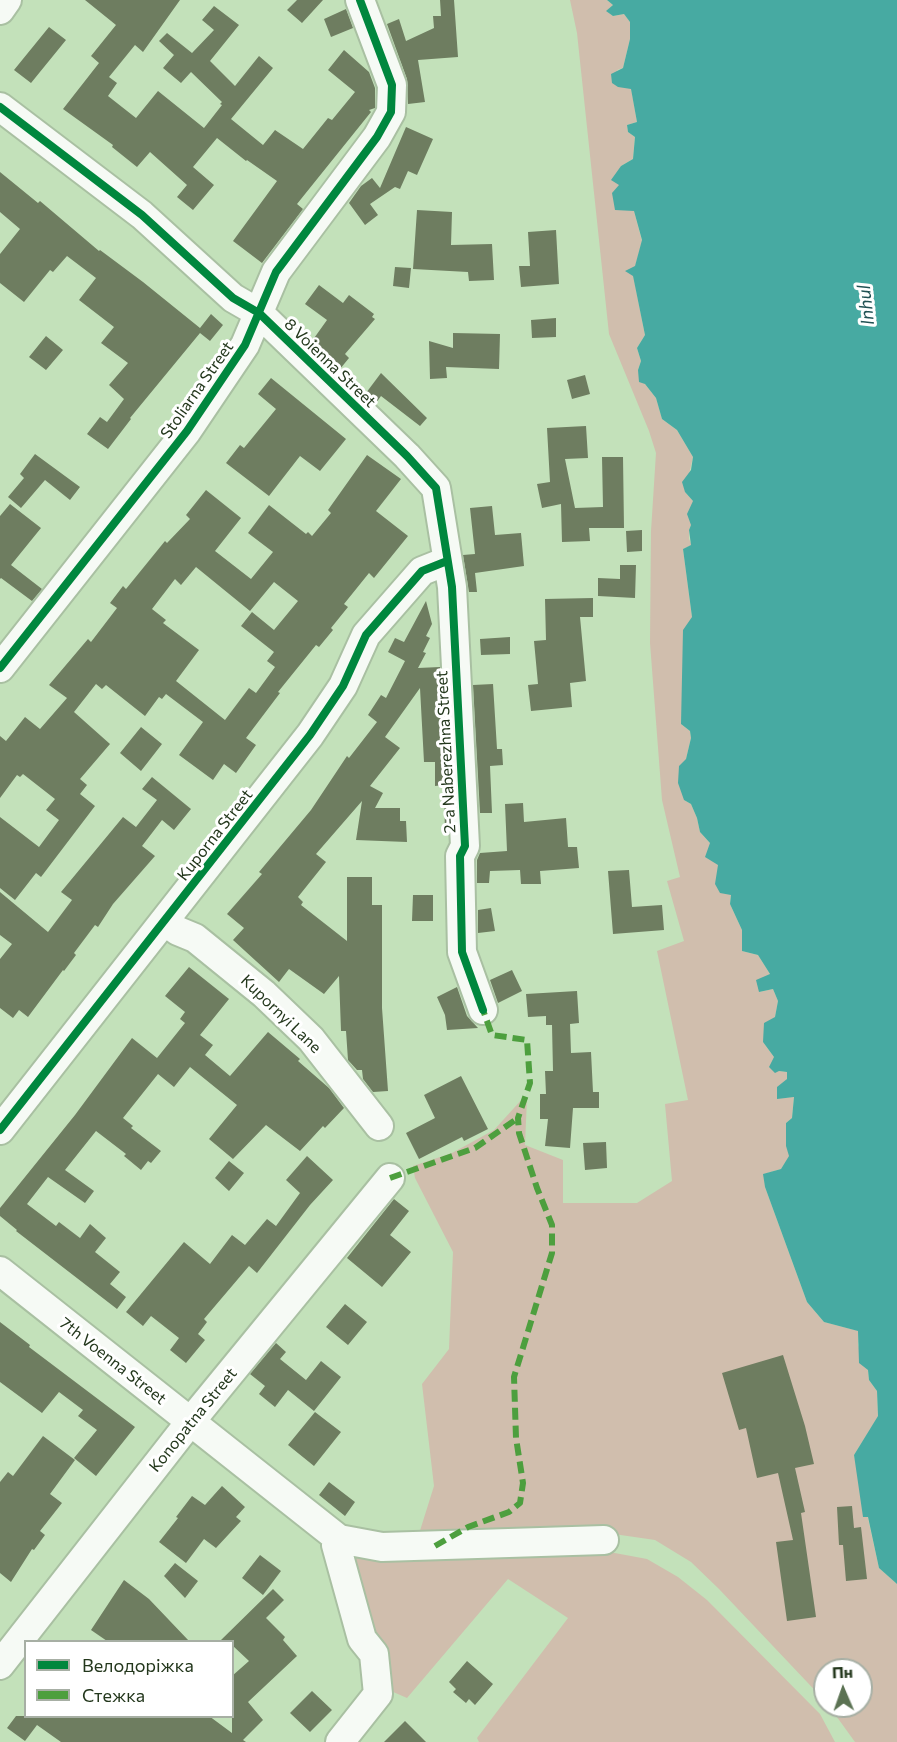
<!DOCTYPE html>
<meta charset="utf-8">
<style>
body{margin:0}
#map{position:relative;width:897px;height:1742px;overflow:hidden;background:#c3e1ba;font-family:Commissioner,sans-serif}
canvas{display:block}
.legend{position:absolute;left:24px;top:1640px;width:210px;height:78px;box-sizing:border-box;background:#fff;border:2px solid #a7afa4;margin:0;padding:8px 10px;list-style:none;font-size:18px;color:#23371c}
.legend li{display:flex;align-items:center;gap:12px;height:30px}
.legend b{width:30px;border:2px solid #a7afa4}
.north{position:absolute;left:813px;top:1658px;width:60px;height:60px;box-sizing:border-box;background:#fff;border:2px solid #a7afa4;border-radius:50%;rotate:358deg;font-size:16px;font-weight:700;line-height:24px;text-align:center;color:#23371c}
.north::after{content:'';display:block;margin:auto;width:21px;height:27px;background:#5b7253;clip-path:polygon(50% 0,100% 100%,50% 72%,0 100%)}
</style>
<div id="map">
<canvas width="897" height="1742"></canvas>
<ul class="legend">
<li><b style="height:8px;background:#00873e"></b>Велодоріжка</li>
<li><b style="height:8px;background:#4d9f3e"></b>Стежка</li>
</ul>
<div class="north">Пн</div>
</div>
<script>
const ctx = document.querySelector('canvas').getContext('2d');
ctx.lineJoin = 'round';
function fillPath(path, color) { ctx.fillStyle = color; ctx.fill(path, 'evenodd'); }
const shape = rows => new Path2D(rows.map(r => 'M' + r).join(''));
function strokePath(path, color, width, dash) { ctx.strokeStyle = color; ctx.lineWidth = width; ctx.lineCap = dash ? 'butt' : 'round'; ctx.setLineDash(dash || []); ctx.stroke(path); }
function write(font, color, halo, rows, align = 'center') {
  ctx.font = font + ' Commissioner,sans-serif'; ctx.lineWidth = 6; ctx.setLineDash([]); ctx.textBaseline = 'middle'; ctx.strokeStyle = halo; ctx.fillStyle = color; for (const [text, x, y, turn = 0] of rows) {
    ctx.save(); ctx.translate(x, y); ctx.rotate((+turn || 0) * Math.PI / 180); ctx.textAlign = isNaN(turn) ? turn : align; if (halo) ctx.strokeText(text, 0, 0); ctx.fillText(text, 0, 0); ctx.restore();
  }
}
const green = shape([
 [570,0,607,0,613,5,607,11,613,16,624,14,630,22,630,39,623,68,617,70,631,88,637,122,627,125,628,132,635,137,633,159,621,166,619,185,634,211,642,241,633,275,645,335,637,348,641,361,638,370,645,384,656,398,662,419,677,430,693,457,685,492,693,501,691,525,689,530,689,539,692,545,683,549,692,617,681,724,690,731,691,738,686,759,684,800,691,804,697,818,700,832,710,843,731,895,730,904,742,930,742,951,758,955,770,974,759,992,773,989,778,1001,775,1017,763,1042,774,1057,779,1071,787,1072,787,1079,777,1098,794,1097,792,1118,786,1123,786,1145,790,1156,781,1169,764,1174,765,1187,807,1302,824,1322,859,1331,858,1345,868,1370,869,1380,877,1391,878,1417,854,1455,879,1568,897,1584,897,1742,855,1742,829,1706,861,1706,861,1670,825,1670,825,1701,719,1589,691,1562,655,1540,600,1532,418,1537,434,1486,422,1384,449,1349,453,1252,415,1178,413,1166,452,1153,494,1130,524,1097,527,1098,525,1145,563,1160,563,1203,637,1203,672,1181,665,1104,688,1100,657,951,684,941,667,881,680,877,662,800,650,643,651,531,656,453,649,431,609,334,577,33],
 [349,1549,604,1551,647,1559,678,1577,707,1600,820,1714,835,1742,479,1742,477,1738,568,1618,508,1579,407,1698,391,1691]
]);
const water = shape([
 [607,0,897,0,897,1584,879,1568,868,1517,863,1517,854,1455,878,1416,877,1391,869,1380,868,1370,859,1363,858,1331,824,1322,807,1302,765,1187,763,1174,781,1169,789,1156,786,1146,786,1123,792,1118,794,1097,777,1099,777,1087,787,1079,787,1072,779,1071,775,1073,769,1067,774,1057,763,1042,764,1023,775,1017,778,1001,773,989,759,992,756,980,770,974,758,955,742,951,742,930,730,904,731,895,720,893,715,884,718,865,705,857,710,843,700,832,697,818,691,804,684,800,678,783,679,766,686,759,691,738,690,731,681,724,683,630,692,617,683,549,691,545,689,530,691,525,687,514,693,501,685,492,682,482,691,470,693,457,677,430,662,419,656,398,645,384,639,382,638,370,641,361,637,348,645,335,633,276,625,271,635,266,642,240,634,211,615,210,612,193,619,185,611,180,621,166,633,159,635,137,628,132,627,125,637,122,631,89,618,87,612,83,611,74,623,68,630,39,630,22,624,14,613,16,606,11,613,5]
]);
const building = shape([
 [85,0,180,0,143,52,135,45,109,77,117,83,108,96,136,118,158,91,204,128,222,105,220,104,222,102,191,72,181,83,163,68,174,55,159,41,167,33,192,53,214,30,202,20,214,6,239,25,210,61,235,86,259,56,273,68,231,119,263,145,275,130,303,149,328,118,332,120,355,92,328,70,344,50,369,72,375,88,375,108,369,110,371,112,297,204,303,209,262,263,233,241,277,181,247,160,246,161,217,138,193,167,214,185,193,210,177,197,187,185,150,152,137,167,112,147,113,145,63,109,99,63,91,56,116,25],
 [297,0,323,0,302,23,287,10],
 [440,0,454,0,458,57,418,60,425,102,408,104,407,79,387,24,399,19,406,41,434,28,433,16,441,16],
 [346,9,353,28,331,37,324,19],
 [49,27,66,40,31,83,14,70],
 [406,127,433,139,417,175,408,171,400,189,395,187,370,204,378,215,365,225,349,203,361,186,372,178,380,188],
 [0,172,38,203,40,201,99,251,100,250,143,282,200,328,211,314,223,325,210,341,200,333,130,418,131,419,108,449,87,434,100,417,107,422,124,399,109,385,128,363,101,343,114,327,79,300,96,278,67,256,53,272,50,270,24,302,0,283,0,254,20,229,0,212],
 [417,210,452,212,451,245,492,244,494,280,469,281,468,272,413,269],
 [556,230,559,284,521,287,519,266,530,266,528,232],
 [395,267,411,268,409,288,393,286],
 [319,285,343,303,349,295,374,314,372,317,375,319,345,354,349,358,340,369,312,341,327,320,305,304],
 [556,318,556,337,532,338,531,320],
 [453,333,500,334,499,369,446,367,447,378,430,379,429,341,453,348],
 [46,336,63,350,46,370,29,357],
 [381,373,427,418,420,426,381,396,376,403,366,393],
 [585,375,590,394,572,399,567,380],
 [271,378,346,439,320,471,300,456,269,496,226,463,240,445,244,448,276,409,258,394],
 [586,426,588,458,565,459,575,508,603,507,602,457,623,457,624,528,589,528,590,541,562,542,561,504,542,508,537,484,550,482,547,428],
 [35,454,80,487,70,500,45,480,21,508,8,497,24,478,20,474],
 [367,455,401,479,376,511,408,536,374,578,369,573,344,604,348,607,331,628,333,630,319,647,316,645,278,692,280,693,246,738,256,745,236,773,224,764,213,780,179,755,203,722,166,694,162,699,159,697,145,716,106,685,102,689,96,684,74,712,110,744,80,779,87,785,80,794,95,806,41,877,36,873,15,900,0,888,0,817,39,847,59,820,46,810,55,799,23,774,20,777,17,775,0,798,0,736,6,741,25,717,40,729,67,698,49,685,88,639,91,642,117,608,110,603,123,586,126,589,165,541,167,543,190,519,186,515,206,490,241,518,215,551,251,579,273,552,248,533,269,505,306,534,308,532,312,536,331,513,328,510],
 [196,567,250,611,274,582,298,601,274,630,252,612,241,626,274,652,267,661,275,667,256,693,249,688,225,720,176,681,199,650,163,623,166,620,152,609,175,579,181,585],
 [10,504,41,528,11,565,42,589,32,601,1,578,0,579,0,516],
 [492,506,495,535,521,533,524,566,475,573,477,592,469,592,463,555,475,554,470,508],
 [642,530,642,551,627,552,626,531],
 [620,565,636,565,635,598,598,596,598,578,620,579],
 [593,598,593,617,580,617,586,681,570,683,572,707,531,711,528,685,538,684,534,641,546,640,545,599],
 [426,601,432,624,426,636,430,638,423,652,426,653,418,668,440,667,448,834,445,834,444,785,435,786,435,762,424,762,420,688,385,737,400,748,370,786,383,793,375,808,400,808,400,821,406,821,407,842,356,840,362,801,316,854,326,862,298,897,303,902,301,905,347,941,347,877,372,877,372,905,382,905,382,1008,388,1091,373,1092,363,1079,362,1070,357,1070,348,1060,346,1031,341,1031,339,976,324,994,289,969,279,982,233,940,244,928,227,914,262,874,259,872,311,810,347,756,349,758,377,722,368,715,381,695,386,698,405,661,388,652,395,638,404,642],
 [510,637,510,654,481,655,480,639],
 [493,684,497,749,502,749,503,765,490,766,492,813,480,813,473,685],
 [141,727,162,744,141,771,120,753],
 [152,777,191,809,174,830,162,820,142,846,155,856,113,904,98,927,95,925,74,953,76,955,64,971,63,970,28,1017,19,1010,13,1018,0,1008,0,959,12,944,0,935,0,892,48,932,72,900,61,892,123,817,136,827,157,800,142,789],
 [523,803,524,822,566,818,568,847,577,847,579,868,540,871,541,884,521,884,520,870,490,871,489,883,477,883,477,860,480,853,507,851,505,804],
 [629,870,632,907,662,905,664,930,613,934,608,871],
 [413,895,433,895,433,921,412,921],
 [491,908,495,931,478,933,478,910],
 [189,967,229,999,200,1035,213,1045,205,1055,230,1076,268,1032,300,1059,298,1061,329,1088,344,1108,325,1128,323,1126,300,1151,266,1125,233,1159,209,1139,237,1105,190,1067,174,1087,158,1074,123,1118,133,1126,131,1128,161,1151,151,1163,148,1161,141,1170,124,1156,126,1154,96,1131,65,1170,94,1191,85,1203,48,1177,27,1204,56,1226,59,1222,80,1238,90,1224,106,1238,95,1252,120,1272,110,1284,126,1297,117,1309,16,1231,17,1230,0,1216,0,1208,75,1115,132,1038,157,1058,185,1023,180,1019,185,1012,165,996],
 [512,970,522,991,498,1003,490,980],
 [457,987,467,1016,478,1028,447,1030,445,1015,437,997],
 [577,991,579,1023,570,1024,571,1053,591,1052,593,1092,599,1092,599,1108,573,1108,570,1148,545,1146,548,1119,540,1119,540,1094,546,1094,545,1071,553,1071,552,1025,546,1025,546,1016,528,1017,526,994],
 [461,1076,488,1129,464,1141,462,1137,419,1159,406,1133,435,1118,424,1095],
 [606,1142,607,1168,585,1170,583,1143],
 [307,1156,333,1180,310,1205,257,1273,249,1266,204,1319,207,1322,198,1334,205,1340,186,1363,170,1350,179,1338,151,1316,143,1326,126,1312,184,1242,210,1264,232,1235,245,1245,267,1219,276,1226,300,1193,286,1180],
 [229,1161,244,1173,229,1191,215,1178],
 [394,1199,409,1211,390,1235,411,1252,382,1287,347,1258],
 [345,1304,367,1322,348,1345,326,1327],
 [0,1322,30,1345,29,1347,135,1427,96,1476,74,1458,97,1430,78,1416,83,1410,59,1392,42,1413,0,1382],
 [276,1343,286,1352,280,1359,306,1380,321,1361,341,1377,314,1411,288,1390,275,1407,259,1394,265,1386,250,1374],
 [783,1355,805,1426,814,1464,795,1468,805,1512,801,1513,816,1617,787,1621,776,1542,793,1540,778,1473,757,1478,746,1428,739,1430,722,1373],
 [315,1412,341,1432,314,1466,288,1445],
 [43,1436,75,1460,50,1494,62,1503,40,1531,45,1535,34,1550,32,1549,11,1582,0,1573,0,1482,8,1472,13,1476],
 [329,1482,355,1502,345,1516,319,1495],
 [222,1486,245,1507,236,1517,241,1521,216,1548,204,1539,186,1563,159,1542,178,1518,176,1517,192,1496,205,1505],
 [852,1506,854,1528,861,1527,867,1579,846,1581,843,1545,839,1545,837,1507],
 [260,1555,281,1571,263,1595,242,1578],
 [175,1563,198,1581,185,1598,164,1576],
 [124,1580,149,1599,189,1641,107,1641,91,1630],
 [273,1589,284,1600,266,1618,285,1637,283,1640,297,1656,248,1702,263,1720,243,1740,246,1742,61,1742,37,1725,25,1741,7,1728,16,1716,209,1716,232,1733,232,1676,249,1661,232,1645,232,1641,220,1641],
 [467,1661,493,1684,475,1705,469,1699,466,1703,453,1692,456,1689,449,1682],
 [312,1691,332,1710,310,1732,290,1713],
 [405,1721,426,1742,384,1742]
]);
const minor = shape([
 [0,10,7,0],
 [0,107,142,215,233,298,259,313,407,456,436,488,452,587,465,846,460,856,462,952,483,1010],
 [0,668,187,431,245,345,276,272,377,137,391,112,392,85,360,0],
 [164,921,178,931,195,938,264,994,311,1039,379,1126],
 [0,1130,310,735,343,686,366,635,422,571,447,561],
 [0,1271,339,1539,382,1547,604,1540],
 [339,1539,336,1545,362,1639,374,1654,378,1694,340,1742],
 [0,1665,190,1422,390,1178]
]);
const quiet = shape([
 [390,1178,475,1148,518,1118],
 [435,1546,468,1527,509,1512,520,1503,523,1483,516,1438,514,1377,552,1253,552,1225,537,1188,519,1133,518,1118,530,1083,527,1040,492,1035,483,1010]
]);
const cycleway = shape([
 [0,107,142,215,233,298,259,313,407,456,436,488,452,587,465,846,460,856,462,952,483,1010],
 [0,668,187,431,245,345,276,272,377,137,391,112,392,85,360,0],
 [0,1130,310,735,343,686,366,635,422,571,447,561]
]);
const streetNames = [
 ["8 Voienna Street",330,363,44],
 ["Stoliarna Street",197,390,-55],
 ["2-a Naberezhna Street",446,752,-93],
 ["Kuporna Street",215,835,-52],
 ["Kupornyi Lane",281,1014,44],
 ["7th Voenna Street",113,1361,38],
 ["Konopatna Street",193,1420,-51]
];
const waterNames = [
 ["Inhul",866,305,-96]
];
fillPath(green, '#d0bead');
fillPath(water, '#47aaa2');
fillPath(building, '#6e7d60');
strokePath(minor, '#a9c0a2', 32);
strokePath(minor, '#f6faf5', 28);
strokePath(quiet, '#4d9f3e', 6, [12, 6]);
strokePath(cycleway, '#00873e', 8);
write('16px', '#23371c', '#fff', streetNames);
write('italic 18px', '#215153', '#fff', waterNames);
</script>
